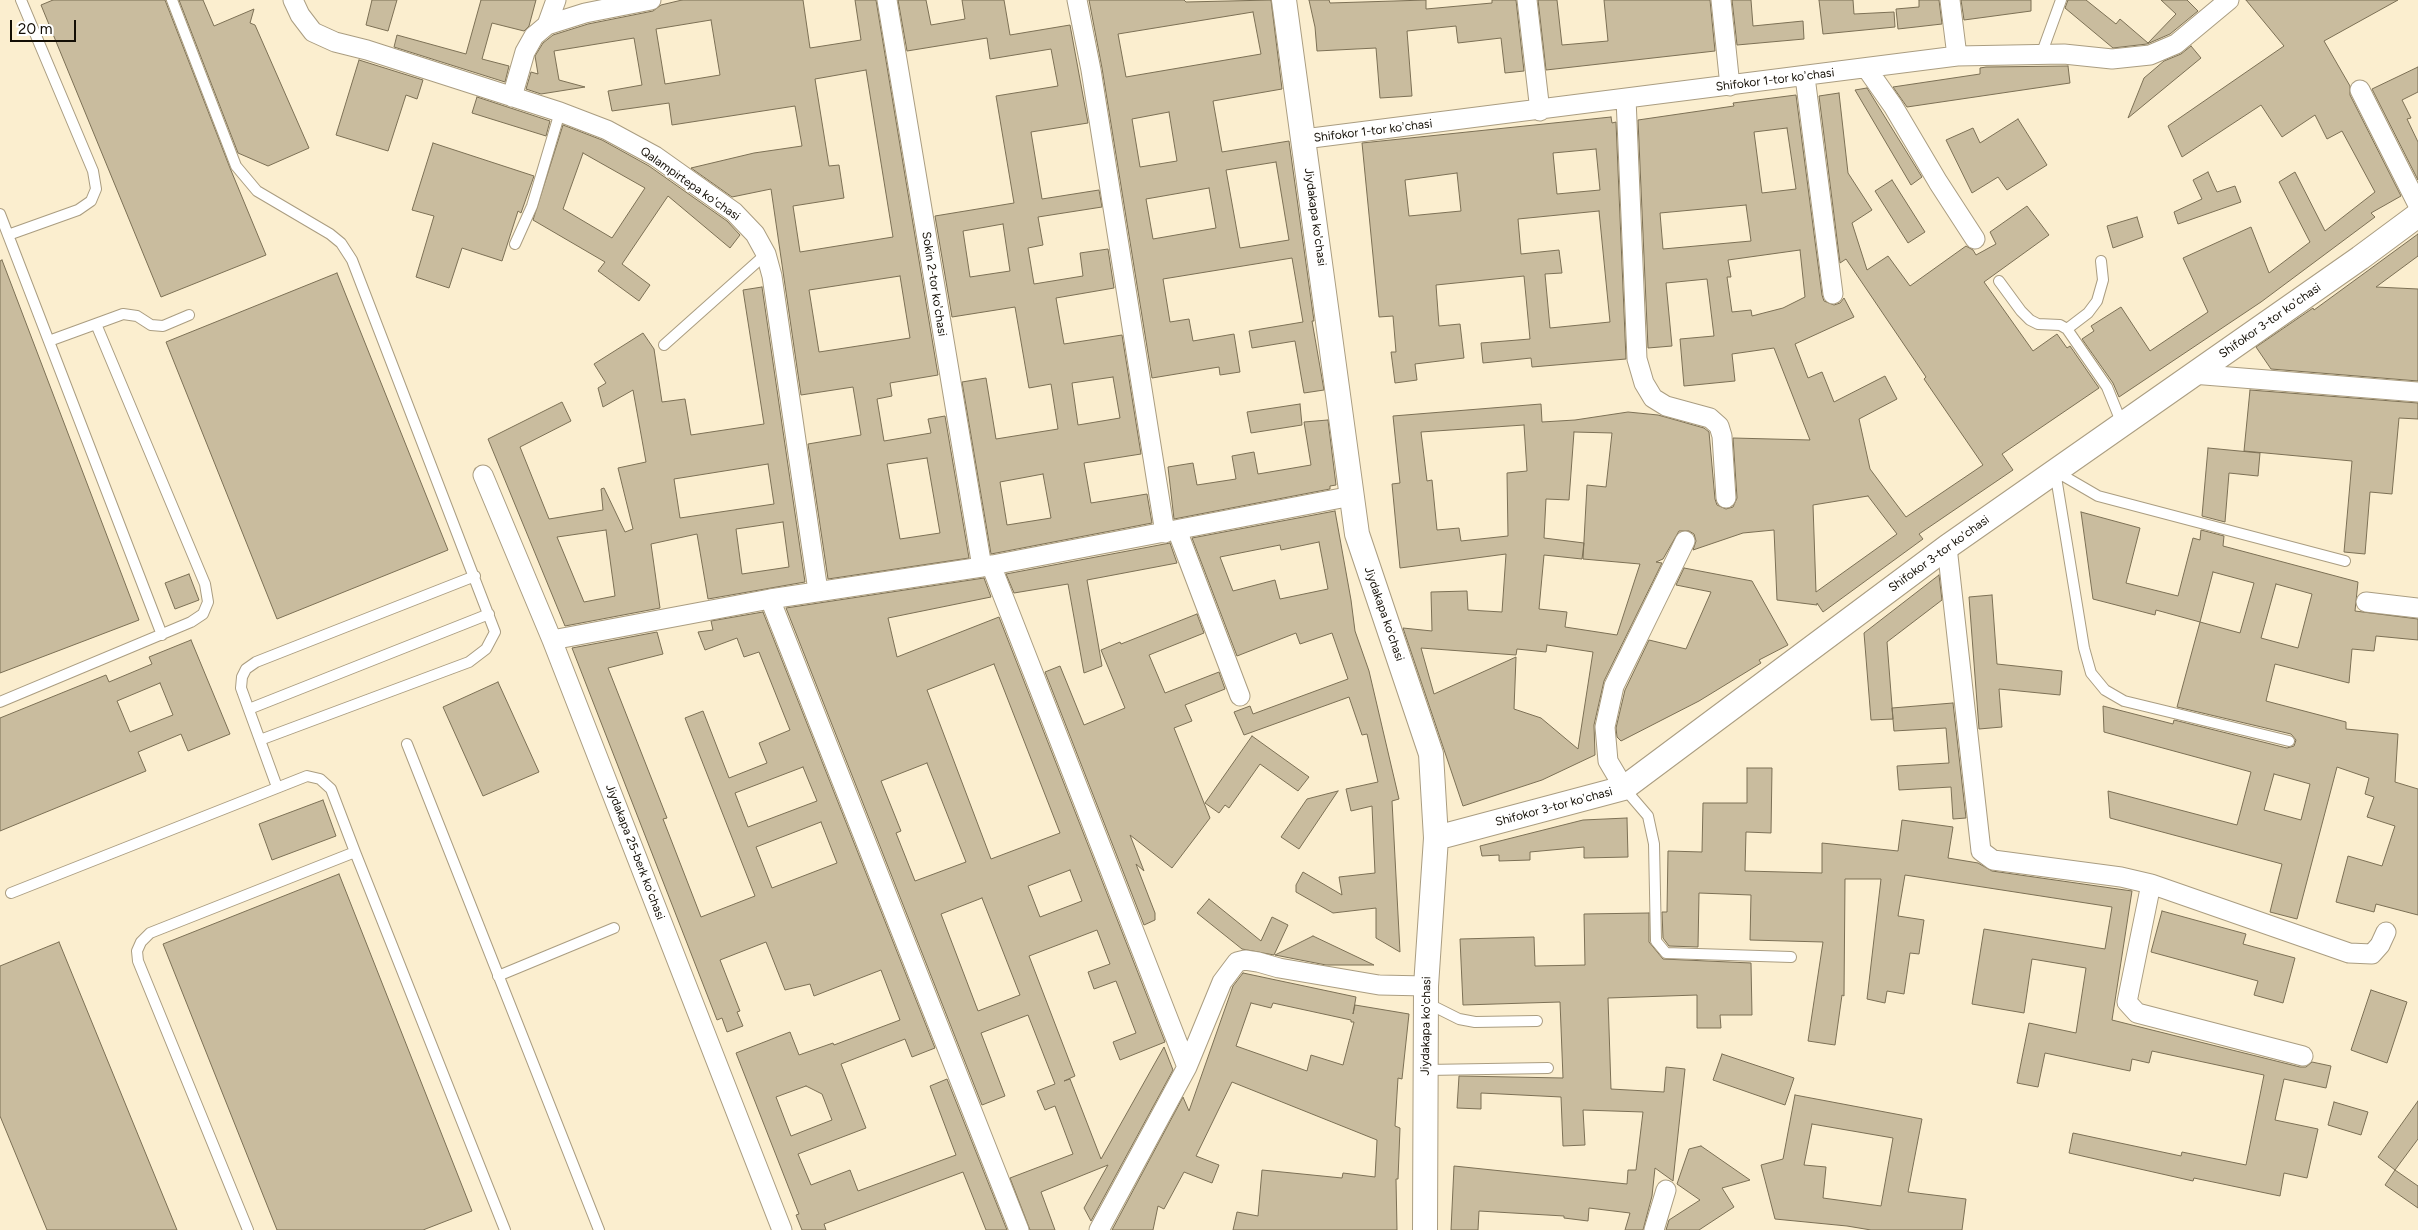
<!DOCTYPE html>
<meta charset="utf-8">
<style>
body{margin:0}
#map{position:relative;width:2418px;height:1230px;overflow:hidden;background:#fbeecf;font-family:Figtree,sans-serif}
canvas{display:block}
.scale{position:absolute;left:10px;top:20px;width:66px;height:22px;box-sizing:border-box;border:2px solid #130e05;border-top:0;padding-left:6px;font-size:15px;line-height:18px;white-space:nowrap;color:#130e05;-webkit-text-stroke:4px #fff;paint-order:stroke}
</style>
<div id="map">
<canvas width="2418" height="1230"></canvas>
<div class="scale">20 m</div>
</div>
<script>
const ctx = document.querySelector('canvas').getContext('2d');
ctx.lineJoin = 'round';
function fillPath(path, color) { ctx.fillStyle = color; ctx.fill(path, 'evenodd'); }
const shape = rows => new Path2D(rows.map(r => 'M' + r).join(''));
function strokePath(path, color, width, dash) { ctx.strokeStyle = color; ctx.lineWidth = width; ctx.lineCap = dash ? 'butt' : 'round'; ctx.setLineDash(dash || []); ctx.stroke(path); }
function write(font, color, halo, rows, align = 'center') {
  ctx.font = font + ' Figtree,sans-serif'; ctx.lineWidth = 4; ctx.setLineDash([]); ctx.textBaseline = 'middle'; ctx.strokeStyle = halo; ctx.fillStyle = color; for (const [text, x, y, turn = 0] of rows) {
    ctx.save(); ctx.translate(x, y); ctx.rotate((+turn || 0) * Math.PI / 180); ctx.textAlign = isNaN(turn) ? turn : align; if (halo) ctx.strokeText(text, 0, 0); ctx.fillText(text, 0, 0); ctx.restore();
  }
}
const building = shape([
 [53,0,165,0,230,168,266,255,161,297,41,5,53,0],
 [179,0,203,0,214,26,254,9,250,23,255,25,309,148,268,166,238,153,179,0],
 [372,0,397,0,388,31,366,25,372,0],
 [481,0,536,0,529,26,524,31,492,23,482,59,509,66,505,82,394,47,397,35,466,54,481,0],
 [682,0,803,0,810,48,861,40,855,0,876,0,938,375,890,383,892,396,877,399,884,441,931,433,928,419,945,416,969,558,828,579,808,444,861,435,853,387,801,395,771,189,732,197,691,168,754,153,802,146,795,106,672,125,669,103,612,111,608,91,642,85,634,38,554,51,559,80,585,87,541,94,526,89,531,72,538,74,535,56,543,43,553,35,588,24,653,11,661,5,682,0],
 [711,20,720,75,665,84,656,29,711,20],
 [866,70,893,237,800,252,793,206,844,198,839,165,829,166,815,79,866,70],
 [900,276,910,338,819,352,809,290,900,276],
 [927,458,940,533,900,539,887,464,927,458],
 [898,0,926,0,931,25,965,19,962,0,1004,0,1010,35,1070,25,1088,123,1031,132,1042,199,1099,190,1102,207,1038,217,1043,245,1028,248,1034,284,1083,276,1080,253,1108,249,1114,288,1056,298,1064,344,1122,335,1141,454,1084,463,1091,503,1147,494,1152,523,991,554,962,382,986,378,996,439,1058,429,1051,384,1029,388,1015,307,952,317,935,216,1014,203,996,96,1058,86,1051,49,990,59,987,38,907,51,898,0],
 [1003,224,1010,271,970,277,963,231,1003,224],
 [1113,377,1120,418,1078,425,1072,383,1113,377],
 [1043,474,1051,518,1007,525,1000,482,1043,474],
 [1089,0,1184,0,1186,2,1271,0,1282,89,1213,101,1222,152,1289,141,1314,321,1312,321,1324,390,1304,393,1295,341,1252,348,1249,331,1303,322,1292,258,1163,279,1170,322,1189,319,1193,341,1234,334,1240,372,1220,375,1219,367,1152,378,1102,68,1089,0],
 [1253,12,1261,54,1126,77,1118,34,1253,12],
 [1169,112,1177,161,1140,167,1132,119,1169,112],
 [1276,162,1289,240,1240,248,1226,170,1276,162],
 [1209,188,1216,228,1153,239,1146,199,1209,188],
 [1309,0,1329,0,1330,3,1426,0,1426,9,1492,3,1492,0,1516,0,1524,71,1505,73,1501,38,1458,43,1456,26,1407,31,1412,96,1380,98,1376,48,1317,51,1315,27,1309,0],
 [1538,0,1557,0,1562,45,1608,41,1604,0,1710,0,1715,51,1546,70,1538,0],
 [1732,0,1751,0,1753,26,1803,21,1804,39,1737,45,1732,0],
 [1819,0,1853,0,1854,14,1894,12,1895,27,1823,34,1819,0],
 [1919,0,1939,0,1942,24,1898,29,1896,9,1919,7,1919,0],
 [1961,0,2031,0,2031,11,1964,20,1961,0],
 [2068,0,2086,0,2116,24,2120,19,2148,43,2176,14,2161,0,2187,0,2198,11,2170,34,2147,44,2113,48,2065,8,2068,0],
 [2246,0,2398,0,2324,41,2350,86,2350,95,2401,196,2371,213,2375,217,2261,302,2119,397,2113,383,2082,339,2094,331,2091,326,2121,307,2150,351,2208,312,2183,258,2251,227,2269,273,2310,242,2279,182,2295,172,2325,231,2375,192,2342,131,2327,139,2315,115,2282,137,2261,105,2182,157,2168,126,2284,46,2246,0],
 [2191,46,2201,58,2128,118,2144,78,2164,61,2181,54,2191,46],
 [359,60,423,80,417,99,406,95,388,151,336,135,359,60],
 [2068,66,2070,83,1907,107,1893,87,1980,74,1980,68,1986,67,2068,66],
 [2418,67,2418,92,2402,100,2411,118,2407,119,2418,142,2418,180,2372,89,2418,67],
 [1867,88,1922,177,1911,185,1855,90,1867,88],
 [1839,93,1848,173,1872,210,1852,223,1867,270,1888,256,1910,286,1966,246,1973,250,1976,255,1996,244,1990,232,2027,206,2049,235,1984,282,2033,351,2057,334,2067,348,2070,346,2099,388,2002,454,2013,470,1919,534,1923,539,1823,612,1817,603,1817,605,1777,600,1774,530,1743,533,1693,550,1696,541,1694,534,1689,531,1679,531,1663,559,1656,562,1662,563,1604,681,1594,725,1595,755,1542,780,1463,806,1403,628,1432,631,1431,592,1467,591,1468,610,1502,612,1506,554,1400,568,1392,484,1400,483,1393,416,1541,404,1542,422,1575,420,1628,412,1658,415,1704,428,1709,432,1715,499,1717,505,1726,509,1733,507,1737,498,1733,438,1810,440,1774,348,1732,354,1735,381,1684,386,1680,339,1714,336,1707,279,1666,283,1672,346,1648,348,1638,120,1734,106,1733,103,1796,95,1822,295,1824,301,1834,305,1840,303,1844,298,1854,317,1795,344,1808,378,1822,372,1834,402,1885,376,1897,399,1859,419,1870,469,1906,517,1983,465,1924,379,1926,377,1846,259,1840,263,1819,96,1839,93],
 [1787,128,1796,189,1762,193,1754,132,1787,128],
 [1746,205,1751,241,1663,249,1660,213,1746,205],
 [1800,250,1805,297,1783,308,1752,316,1751,310,1732,312,1727,277,1731,277,1728,260,1800,250],
 [1524,425,1527,471,1507,473,1508,536,1461,541,1459,528,1437,530,1432,480,1427,481,1421,432,1524,425],
 [1574,432,1612,433,1606,487,1587,485,1583,559,1640,564,1617,635,1565,627,1567,612,1539,609,1544,555,1582,559,1584,543,1544,538,1546,499,1569,500,1574,432],
 [1868,496,1897,534,1816,592,1813,505,1868,496],
 [1547,645,1593,652,1578,749,1541,718,1514,709,1516,657,1434,694,1421,648,1516,655,1517,649,1546,652,1547,645],
 [477,97,550,121,546,136,472,113,477,97],
 [1611,117,1612,123,1616,122,1626,359,1532,367,1531,358,1483,363,1481,343,1530,339,1524,276,1436,285,1439,326,1460,324,1464,358,1415,364,1417,380,1395,383,1391,352,1396,352,1393,316,1379,317,1362,143,1611,117],
 [1596,149,1600,190,1557,194,1553,153,1596,149],
 [1457,173,1461,211,1409,216,1405,180,1457,173],
 [1599,211,1610,322,1550,328,1545,274,1562,273,1559,250,1521,254,1518,219,1599,211],
 [2018,119,2047,165,2007,190,1998,177,1972,193,1946,140,1973,128,1980,143,2018,119],
 [563,125,602,140,649,166,727,221,740,235,730,248,668,196,622,264,650,285,639,301,598,271,605,262,533,220,563,125],
 [583,153,645,188,612,238,563,209,583,153],
 [433,143,534,176,521,213,518,211,502,261,462,248,449,288,416,277,434,216,412,210,433,143],
 [2208,172,2217,192,2235,186,2241,202,2178,224,2174,212,2202,199,2193,180,2208,172],
 [1892,180,1925,232,1908,243,1875,191,1892,180],
 [2137,217,2143,237,2113,248,2107,226,2137,217],
 [2418,234,2418,256,2376,287,2418,289,2418,381,2271,369,2256,347,2313,308,2314,310,2418,234],
 [2,260,139,620,0,673,0,261,2,260],
 [337,273,448,550,277,619,166,342,337,273],
 [762,287,805,582,708,599,697,534,651,544,660,608,565,626,488,439,562,402,571,421,520,447,549,519,603,510,601,489,604,488,625,532,633,529,618,468,646,462,633,390,603,407,598,388,606,383,594,364,643,333,654,349,662,402,685,399,691,435,764,424,743,290,762,287],
 [768,464,774,504,680,518,674,479,768,464],
 [783,522,789,567,742,574,736,529,783,522],
 [606,530,615,596,584,602,557,537,606,530],
 [2250,390,2418,403,2418,419,2399,418,2392,494,2370,492,2365,554,2344,552,2352,461,2244,451,2250,390],
 [1300,404,1302,425,1251,433,1247,412,1300,404],
 [1328,420,1336,485,1330,486,1330,489,1174,519,1168,467,1193,463,1197,485,1236,479,1232,456,1254,452,1258,474,1311,465,1304,422,1328,420],
 [2208,448,2260,453,2258,476,2229,473,2225,522,2202,516,2208,448],
 [1335,511,1351,600,1355,631,1369,671,1399,799,1392,801,1400,952,1376,938,1376,908,1333,913,1296,892,1296,885,1303,872,1342,895,1339,877,1375,873,1372,806,1351,811,1346,789,1378,782,1367,734,1362,735,1349,697,1244,735,1234,712,1250,706,1253,714,1348,679,1332,633,1300,644,1296,633,1237,656,1192,538,1335,511],
 [1319,542,1328,589,1280,599,1275,580,1233,591,1220,557,1280,545,1281,550,1319,542],
 [2081,512,2140,528,2126,583,2178,596,2193,538,2200,540,2201,530,2224,536,2223,546,2358,582,2355,611,2418,619,2418,640,2376,636,2374,651,2352,649,2349,683,2275,664,2266,701,2346,722,2346,729,2398,734,2395,782,2418,789,2418,915,2376,904,2374,912,2336,902,2348,856,2382,866,2395,826,2367,817,2374,797,2365,794,2369,778,2337,767,2297,919,2270,912,2282,864,2110,818,2108,791,2237,825,2251,772,2104,732,2103,706,2173,724,2174,720,2287,748,2294,746,2296,740,2291,734,2177,707,2200,622,2156,610,2155,615,2093,599,2081,512],
 [2213,572,2254,583,2240,633,2200,622,2213,572],
 [2276,584,2312,594,2298,648,2261,638,2276,584],
 [2274,774,2310,784,2301,820,2264,810,2274,774],
 [1170,543,1177,563,1087,580,1102,666,1084,673,1068,584,1014,593,1006,574,1170,543],
 [1684,568,1752,581,1788,645,1759,660,1761,663,1699,701,1621,741,1617,737,1616,728,1625,690,1649,640,1686,649,1711,592,1676,585,1684,568],
 [189,574,199,600,175,609,165,583,189,574],
 [1939,575,1942,600,1887,642,1893,719,1871,720,1864,633,1939,575],
 [984,578,991,597,888,618,897,657,999,617,1165,1042,1120,1060,1113,1042,1136,1033,1116,981,1094,989,1088,972,1110,964,1097,930,1029,956,1075,1076,1064,1081,1070,1079,1101,1159,1164,1047,1173,1070,1091,1221,1084,1208,1108,1165,1041,1192,1055,1230,1030,1230,1010,1178,1073,1154,1055,1106,1045,1110,1037,1091,1055,1084,1028,1015,981,1033,1005,1096,982,1105,786,608,984,578],
 [994,664,1060,833,991,859,927,690,994,664],
 [927,763,966,862,915,881,896,833,901,831,881,781,927,763],
 [1070,870,1082,901,1040,917,1028,886,1070,870],
 [982,898,1020,995,978,1011,941,914,982,898],
 [1992,595,1997,664,2062,671,2060,695,1999,689,2002,727,1979,729,1969,597,1992,595],
 [763,612,935,1048,912,1057,905,1039,841,1064,866,1128,798,1154,811,1185,850,1170,858,1191,956,1155,930,1086,947,1079,1007,1230,986,1230,963,1172,824,1224,826,1230,802,1230,796,1215,799,1214,736,1053,790,1032,799,1055,833,1043,834,1045,900,1020,881,970,814,996,810,984,785,990,766,942,720,960,740,1011,737,1012,743,1026,727,1032,722,1018,717,1020,572,648,657,632,663,654,608,668,667,818,663,819,701,917,755,896,685,718,703,711,729,778,767,763,759,743,790,730,759,652,744,657,737,638,705,650,698,632,713,630,711,621,763,612],
 [803,767,817,801,748,827,735,793,803,767],
 [821,822,837,863,772,888,756,847,821,822],
 [806,1086,822,1094,832,1120,791,1136,776,1097,806,1086],
 [1197,614,1204,633,1149,655,1165,693,1219,672,1225,689,1185,705,1192,721,1174,728,1210,818,1172,868,1130,835,1144,871,1136,864,1155,913,1155,920,1144,925,1045,672,1060,666,1084,725,1125,708,1101,650,1120,642,1121,644,1197,614],
 [191,640,230,734,188,751,181,734,138,752,146,771,0,831,0,718,106,675,109,682,152,664,149,657,191,640],
 [160,683,173,715,130,732,117,701,160,683],
 [498,682,539,772,483,796,443,707,498,682],
 [1953,703,1966,818,1953,819,1951,787,1899,790,1897,766,1949,763,1946,728,1894,731,1892,708,1953,703],
 [1252,736,1309,777,1298,791,1260,764,1229,808,1225,805,1219,813,1205,803,1252,736],
 [1747,768,1772,768,1771,833,1746,832,1745,871,1822,873,1822,843,1898,851,1902,820,1953,827,1948,858,1978,863,1992,871,2132,891,2112,1020,2300,1067,2306,1067,2312,1062,2331,1066,2326,1088,2284,1079,2275,1120,2318,1129,2307,1178,2284,1173,2280,1196,2194,1178,2193,1181,2069,1153,2073,1133,2181,1156,2182,1152,2246,1165,2264,1075,2152,1051,2149,1063,2132,1059,2130,1071,2045,1053,2038,1087,2017,1083,2029,1023,2076,1033,2086,968,2032,959,2024,1013,1972,1004,1984,929,2105,949,2112,907,1905,875,1898,916,1924,920,1919,954,1910,953,1904,994,1887,991,1885,1003,1867,999,1881,879,1845,879,1844,996,1842,995,1835,1045,1808,1041,1823,942,1750,940,1751,895,1699,893,1698,947,1669,946,1663,938,1662,912,1667,912,1668,851,1702,852,1703,803,1747,803,1747,768],
 [1338,791,1299,849,1281,837,1307,799,1338,791],
 [323,800,336,836,272,860,259,824,323,800],
 [1627,818,1628,857,1584,858,1584,847,1530,852,1530,860,1499,861,1499,855,1482,856,1480,846,1583,820,1627,818],
 [339,874,472,1211,423,1230,277,1230,163,944,339,874],
 [1209,899,1261,941,1272,917,1288,925,1274,955,1242,949,1197,913,1209,899],
 [2162,911,2246,934,2243,944,2295,958,2283,1003,2254,995,2258,981,2151,952,2162,911],
 [1649,913,1649,942,1663,959,1751,963,1752,1015,1720,1015,1721,1028,1697,1028,1697,995,1608,998,1611,1089,1664,1092,1666,1067,1685,1069,1673,1181,1655,1168,1652,1196,1643,1230,1625,1230,1630,1213,1589,1208,1588,1221,1564,1218,1564,1216,1479,1211,1478,1230,1451,1230,1454,1166,1627,1184,1628,1170,1636,1170,1643,1112,1583,1110,1585,1145,1563,1146,1561,1097,1481,1093,1481,1109,1457,1108,1459,1076,1563,1078,1560,1002,1463,1005,1460,939,1534,937,1535,966,1585,965,1584,914,1649,913],
 [1313,936,1374,965,1326,965,1275,955,1313,936],
 [59,942,177,1230,47,1230,0,1116,0,966,59,942],
 [1243,973,1356,997,1353,1014,1355,1005,1409,1014,1402,1079,1398,1078,1395,1126,1400,1128,1398,1179,1396,1179,1397,1230,1233,1230,1237,1212,1258,1216,1262,1170,1342,1178,1343,1173,1375,1177,1377,1140,1232,1082,1196,1156,1219,1165,1212,1183,1184,1172,1164,1209,1158,1206,1153,1230,1112,1230,1183,1097,1189,1111,1233,986,1243,973],
 [1251,1003,1271,1008,1273,1003,1351,1020,1351,1022,1354,1022,1343,1065,1311,1055,1307,1071,1236,1046,1251,1003],
 [2371,990,2407,1002,2387,1063,2351,1050,2371,990],
 [1722,1054,1794,1078,1785,1105,1713,1080,1722,1054],
 [1795,1095,1922,1119,1908,1192,1966,1199,1962,1230,1871,1230,1847,1226,1775,1219,1761,1165,1783,1159,1795,1095],
 [1812,1124,1893,1138,1881,1206,1823,1198,1826,1167,1804,1165,1812,1124],
 [2418,1101,2418,1139,2395,1170,2378,1157,2418,1101],
 [2334,1102,2368,1112,2361,1135,2328,1125,2334,1102],
 [1701,1146,1750,1180,1722,1188,1734,1207,1699,1230,1666,1230,1669,1220,1700,1200,1677,1184,1689,1149,1701,1146],
 [2395,1170,2418,1186,2418,1208,2385,1185,2395,1170]
]);
const service = shape([
 [172,0,236,166,257,191,330,234,341,243,352,260,495,632,486,649,469,662,260,740],
 [2041,55,2061,0],
 [0,214,162,635],
 [8,235,78,210,91,201,96,189,93,171,21,0],
 [515,244,532,206,560,112],
 [1999,281,2021,311,2030,320,2038,324,2060,325,2067,329,2107,387,2122,424],
 [2067,329,2088,313,2097,301,2103,280,2101,261],
 [49,341,123,314,137,316,151,325,163,326,189,315],
 [664,345,766,254],
 [0,702,191,622,203,614,208,602,205,584,96,324],
 [249,709,489,614],
 [2289,741,2124,701,2105,690,2091,673,2084,648,2055,471,2098,496,2345,561],
 [407,744,599,1230],
 [277,787,241,688,242,677,246,669,256,662,475,576],
 [1624,788,1648,816,1654,844,1656,941,1666,953,1791,957],
 [11,893,307,776,320,779,331,789,355,852],
 [498,976,614,928],
 [1427,1003,1459,1019,1475,1022,1537,1021],
 [1426,1070,1548,1068],
 [248,1230,138,961,137,951,141,942,150,933,355,852,505,1230]
]);
const minor = shape([
 [293,0,300,15,313,32,335,42,367,50,560,112,607,130,655,156,734,212,755,234,766,254,772,276,818,591],
 [887,0,982,567],
 [1077,0,1091,70,1165,533],
 [1527,0,1540,111],
 [1721,0,1730,86],
 [1950,0,1957,56],
 [547,25,556,0],
 [1867,69,1893,106,1938,182,1975,239],
 [1805,77,1833,294],
 [2360,90,2418,205],
 [512,97,525,52,534,36,547,25,585,13,651,0],
 [1626,98,1637,359,1644,383,1653,398,1666,406,1710,418,1719,426,1722,436,1726,498],
 [1304,139,1957,56,2064,54,2112,59,2150,55,2176,44,2229,0],
 [2192,374,2418,392],
 [483,475,552,640,782,1230],
 [1177,530,1240,696],
 [1947,547,1981,851,1993,860,2121,877,2151,884,2349,953,2372,954,2380,945,2386,932],
 [991,565,1187,1067],
 [770,599,1019,1230],
 [2366,602,2418,608],
 [552,640,770,599,982,567,1352,496],
 [1624,788,1608,761,1605,727,1614,686,1685,541],
 [2151,884,2127,1002,2137,1013,2303,1056],
 [1099,1230,1187,1067,1222,982,1237,962,1245,960,1258,962,1279,968,1379,985,1426,986],
 [1654,1230,1666,1190]
]);
const tertiary = shape([
 [1284,0,1357,534,1431,754,1436,838,1426,986,1425,1230],
 [1436,838,1624,788,1947,547,2360,258,2418,215]
]);
const streetNames = [
 ["Shifokor 1-tor koʼchasi",1775,80,-7],
 ["Shifokor 1-tor koʼchasi",1373,131,-7],
 ["Qalampirtepa koʻchasi",690,184,35],
 ["Jiydakapa ko'chasi",1315,217,82],
 ["Sokin 2-tor koʼchasi",934,284,81],
 ["Shifokor 3-tor koʼchasi",2270,321,-35],
 ["Shifokor 3-tor koʼchasi",1939,554,-36],
 ["Jiydakapa ko'chasi",1384,614,71],
 ["Shifokor 3-tor koʼchasi",1554,807,-15],
 ["Jiydakapa 25-berk koʼchasi",635,852,69],
 ["Jiydakapa ko'chasi",1426,1026,-89]
];
fillPath(building, '#c9bc9e');
strokePath(building, '#7c7055', 1);
strokePath(service, '#aa9d81', 12);
strokePath(minor, '#aa9d81', 21);
strokePath(tertiary, '#aa9d81', 26);
strokePath(service, '#fff', 10);
strokePath(minor, '#fff', 19);
strokePath(tertiary, '#fff', 24);
write('12px', '#130e05', '#fff', streetNames);
</script>
